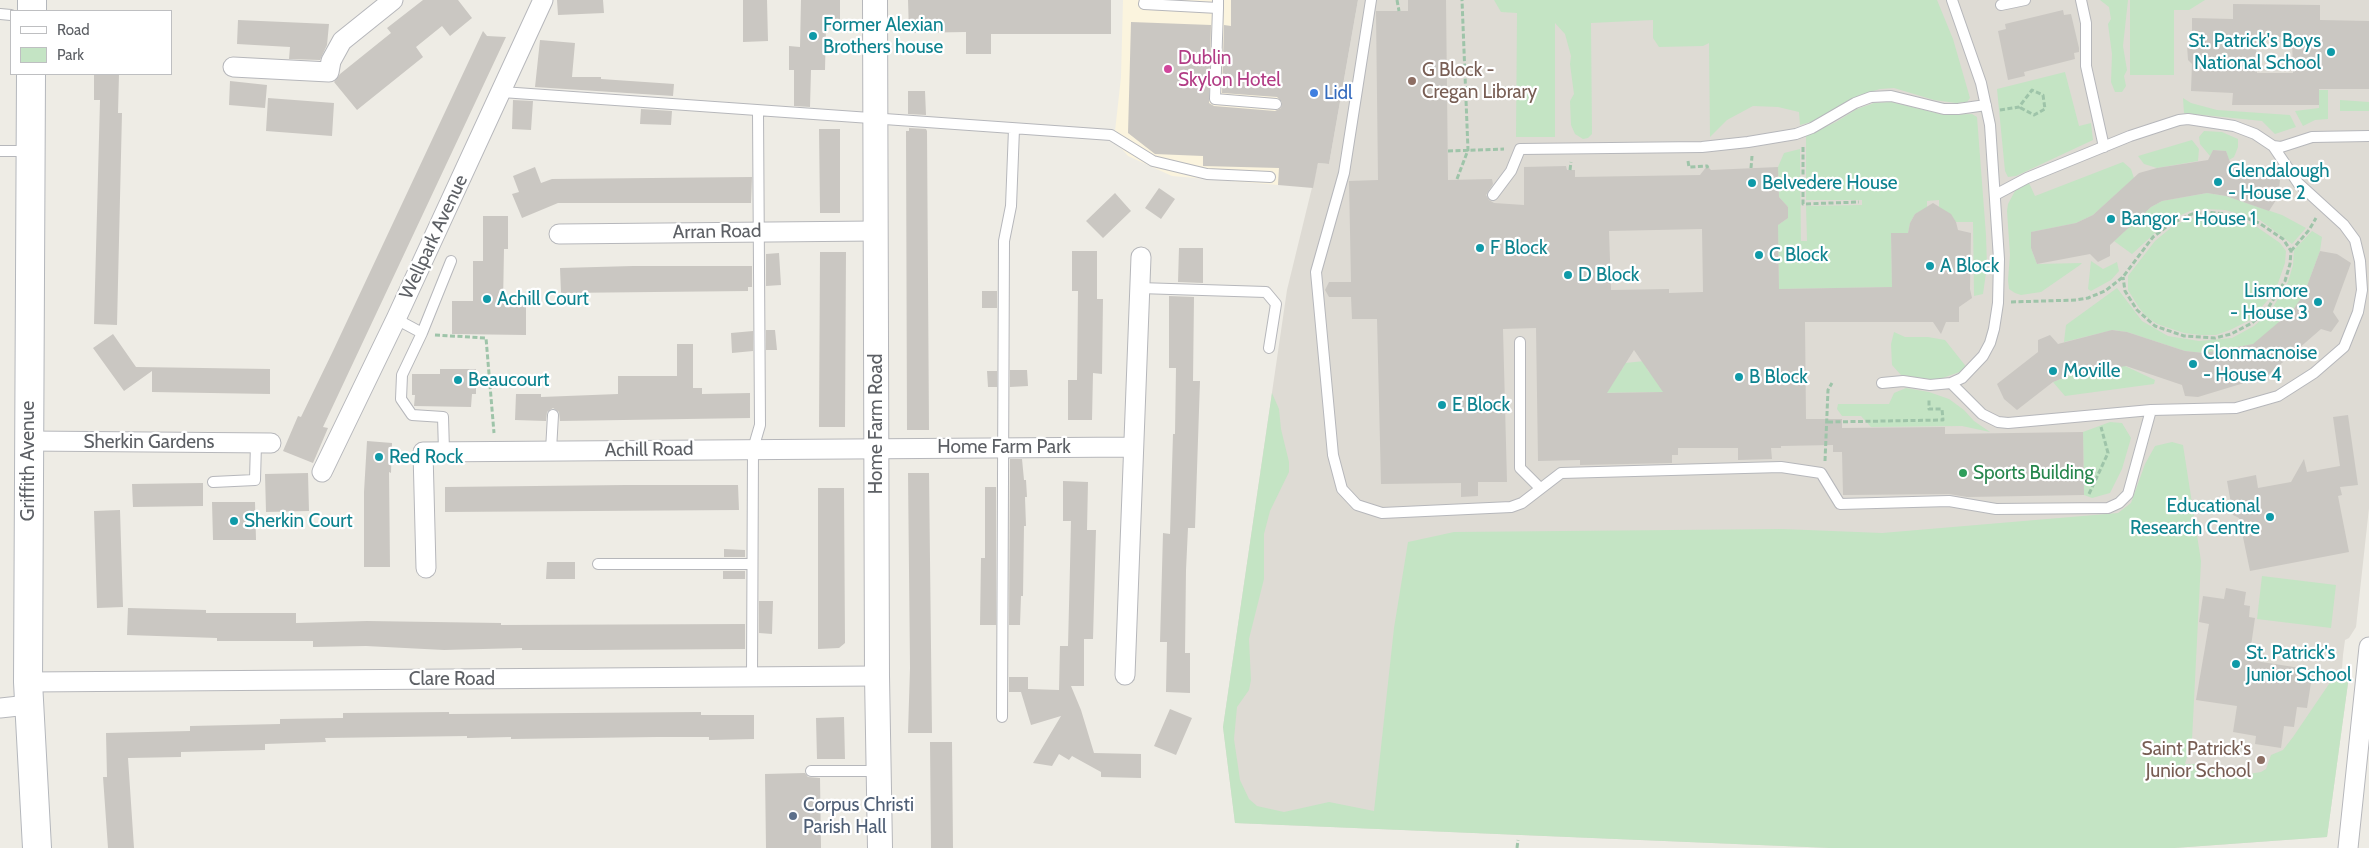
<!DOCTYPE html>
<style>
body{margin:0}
#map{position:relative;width:2369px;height:848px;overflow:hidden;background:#eeece5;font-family:Cabin,sans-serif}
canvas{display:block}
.legend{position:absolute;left:10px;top:10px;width:162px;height:65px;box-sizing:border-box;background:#fff;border:1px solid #bebfc1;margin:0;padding:6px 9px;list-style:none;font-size:15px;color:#5d6065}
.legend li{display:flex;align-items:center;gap:10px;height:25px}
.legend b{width:25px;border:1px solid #bebfc1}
</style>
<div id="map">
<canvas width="2369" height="848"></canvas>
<ul class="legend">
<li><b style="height:6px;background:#fff"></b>Road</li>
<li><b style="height:14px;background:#c4e4c4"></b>Park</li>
</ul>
</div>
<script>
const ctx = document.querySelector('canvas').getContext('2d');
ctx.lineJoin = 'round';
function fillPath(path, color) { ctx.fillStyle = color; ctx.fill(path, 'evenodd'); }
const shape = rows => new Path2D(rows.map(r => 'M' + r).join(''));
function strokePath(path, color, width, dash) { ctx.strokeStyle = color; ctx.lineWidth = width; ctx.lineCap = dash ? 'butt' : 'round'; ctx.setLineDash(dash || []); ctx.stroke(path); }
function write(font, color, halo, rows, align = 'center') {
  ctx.font = font + ' Cabin,sans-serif'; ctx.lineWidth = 4.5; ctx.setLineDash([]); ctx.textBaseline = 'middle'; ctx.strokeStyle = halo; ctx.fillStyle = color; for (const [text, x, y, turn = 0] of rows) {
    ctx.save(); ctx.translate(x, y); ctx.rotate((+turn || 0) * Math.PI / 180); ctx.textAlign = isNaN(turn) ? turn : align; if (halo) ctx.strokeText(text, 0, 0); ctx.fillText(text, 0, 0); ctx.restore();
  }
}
const commercial = shape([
 [1123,0,1231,0,1230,89,1285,92,1278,185,1172,176,1128,156,1114,140,1121,77]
]);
const education = shape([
 [1358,0,2369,0,2369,508,2356,627,2349,638,2345,640,2343,655,2342,669,2346,674,2348,683,2327,837,2174,848,1831,848,1235,823,1223,727,1287,290,1318,163,1329,164]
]);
const green = shape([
 [1494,0,1937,0,1953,39,1970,98,1967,102,1956,103,1934,100,1894,88,1880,89,1860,95,1831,112,1811,122,1800,125,1799,112,1778,107,1753,106,1727,120,1710,137,1709,43,1703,46,1659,47,1653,38,1653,20,1591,23,1592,134,1588,138,1583,139,1575,134,1571,125,1570,101,1574,94,1570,64,1571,56,1565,34,1555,23,1555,137,1516,137,1517,13,1501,12],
 [2100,0,2128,0,2123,46,2127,70,2124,76,2126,86,2122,92,2115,92,2111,82,2112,54,2108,24,2111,19,2109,7],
 [2130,0,2205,0,2189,10,2174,10,2174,75,2130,75],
 [2065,72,2079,126,2091,123,2093,140,2016,176,2008,177,2005,171,1997,89],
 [2319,90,2328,90,2328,119,2315,120,2303,126,2295,111,2319,108],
 [2183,98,2191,103,2217,110,2290,115,2296,127,2275,134,2262,121,2184,113],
 [2340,100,2369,102,2369,111,2340,111],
 [1891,102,1944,115,1972,114,1977,117,1986,235,1987,266,1983,294,1974,296,1973,222,1956,222,1950,214,1939,208,1939,200,1927,201,1927,208,1915,214,1910,223,1908,233,1891,233,1892,287,1779,289,1778,225,1788,218,1788,207,1779,197,1778,167,1784,153,1800,149,1801,241,1807,241,1806,206,1862,205,1862,200,1806,200,1806,136,1836,122,1857,109,1874,103],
 [2204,131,2222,132,2238,139,2238,147,2234,157,2229,160,2226,151,2213,150,2210,156,2200,144,2199,137],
 [2192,140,2199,149,2198,161,2157,168,2144,164,2138,156],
 [2123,162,2131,169,2134,178,2093,215,2076,223,2031,232,2031,248,2037,264,2082,263,2080,265,2041,292,2021,295,2015,293,2009,289,2008,280,2010,255,2007,211,2008,204,2015,191,2029,183,2035,196],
 [2207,193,2226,196,2282,215,2306,228,2292,244,2260,220,2225,210,2207,209,2190,211,2168,221,2132,254,2114,241,2151,207,2162,201],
 [2207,216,2238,220,2257,227,2280,243,2286,251,2285,263,2275,292,2250,320,2230,330,2216,335,2200,335,2184,333,2157,324,2147,317,2140,309,2128,290,2128,276,2155,241,2173,226,2191,218],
 [2312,231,2322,237,2320,251,2304,294,2293,310,2254,344,2204,353,2185,351,2127,332,2113,330,2064,342,2066,325,2117,288,2142,321,2168,336,2199,341,2232,338,2254,326,2270,312,2288,282,2293,265,2294,250],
 [2091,261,2103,269,2117,262,2119,271,2111,280,2091,291,2088,289],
 [1894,332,1905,337,1928,337,1945,340,1968,369,1937,380,1901,375,1892,365,1891,344],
 [1645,361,1648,371,1673,392,1588,393,1623,368,1625,363],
 [2123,365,2155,380,2154,384,2065,396,2053,382,2071,375],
 [1906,388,1929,392,1949,399,1964,410,1974,421,1990,432,1962,426,1871,427,1861,416,1842,416,1837,409,1838,404,1889,404,1894,393],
 [1272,393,1279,409,1281,429,1289,462,1289,472,1270,511,1264,534,1264,579,1249,639,1251,680,1249,690,1237,707,1234,739,1240,780,1249,799,1257,806,1284,812,1329,802,1374,811,1394,628,1408,542,1454,532,1782,529,1882,533,2118,513,2131,503,2145,464,2155,446,2172,442,2183,445,2201,561,2192,740,2185,764,2195,764,2218,772,2237,776,2261,772,2266,769,2271,755,2283,750,2293,737,2331,681,2337,676,2346,674,2348,683,2327,837,2174,848,1831,848,1235,823,1223,727],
 [2110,422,2122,423,2131,438,2122,469,2110,493,2092,498,2084,495,2083,432],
 [2262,576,2336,585,2331,628,2257,619]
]);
const building = shape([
 [423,0,458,0,472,18,450,36,442,26,416,47,423,57,357,110,334,82,340,74,391,33,387,28],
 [557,0,603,0,604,13,558,15],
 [743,0,767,0,768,41,743,42],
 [801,0,840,0,840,26,826,26,825,70,811,70,810,107,794,106,794,70,789,70,789,46,800,47],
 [908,0,1111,0,1111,34,991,34,991,54,966,54,966,32,909,33],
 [1231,0,1358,0,1329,164,1318,163,1313,188,1278,185,1279,168,1203,166,1203,156,1155,154,1128,133,1131,22,1211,25,1209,103,1214,106,1275,111,1281,108,1282,102,1277,97,1222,93,1224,25,1231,26],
 [1408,0,1446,0,1448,180,1492,179,1493,184,1486,195,1489,200,1494,203,1524,205,1524,167,1566,166,1567,170,1575,170,1575,177,1700,175,1707,166,1711,170,1778,167,1779,197,1788,207,1788,218,1778,225,1779,289,1892,287,1891,233,1908,233,1910,223,1915,214,1933,203,1951,214,1956,222,1958,230,1971,233,1970,289,1972,298,1959,307,1959,322,1946,322,1941,334,1933,322,1805,322,1806,419,1842,419,1842,428,1945,427,1945,434,2083,432,2084,495,1967,497,1949,494,1843,495,1842,452,1833,452,1833,445,1781,446,1781,448,1771,448,1772,459,1738,460,1738,448,1678,448,1678,455,1672,455,1672,463,1580,465,1580,460,1538,461,1536,328,1503,329,1507,482,1478,482,1478,496,1461,497,1461,483,1381,484,1377,319,1352,319,1351,297,1329,297,1325,290,1329,282,1351,282,1349,181,1378,180,1376,11,1408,11],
 [1702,229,1703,292,1669,293,1669,289,1611,290,1609,231],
 [1634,350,1663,392,1607,393],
 [2233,4,2320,5,2320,20,2369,21,2369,89,2319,89,2319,105,2232,105,2233,93,2191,91,2192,64,2188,60,2187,45,2192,41,2192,18,2233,19],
 [2256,37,2292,37,2293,73,2257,73],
 [2063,10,2064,15,2071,14,2079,48,2079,52,2074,53,2075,59,2024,72,2025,76,2008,80,1998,31,2006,29,2005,24],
 [238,20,329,24,327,45,320,60,289,59,290,47,237,44],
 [483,31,487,36,506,37,323,427,328,428,313,463,283,451,298,416,301,417,333,351],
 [540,40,575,43,572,77,601,77,601,79,674,84,673,96,535,87],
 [94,74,119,74,118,113,122,113,117,325,94,324,100,100,94,100],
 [230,81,267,85,265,108,229,105],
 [908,91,925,91,926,115,908,114],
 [268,98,334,103,332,136,266,131],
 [513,100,533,101,531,130,512,129],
 [641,109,672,111,671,125,640,124],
 [909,128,926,129,927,131,929,430,907,430,906,131,909,131],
 [819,129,840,129,840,213,820,213],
 [2213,150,2226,151,2230,162,2280,180,2278,197,2269,211,2226,196,2207,193,2162,201,2151,207,2110,245,2110,256,2098,262,2090,254,2037,264,2031,248,2031,232,2076,223,2093,215,2139,173,2157,168,2208,160],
 [535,167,541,183,552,179,752,177,751,203,558,203,522,218,512,194,519,192,513,176],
 [1159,188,1175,199,1161,219,1145,208],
 [1115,193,1131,211,1103,238,1086,221],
 [483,216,508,216,508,249,504,249,503,304,526,304,526,335,452,334,452,301,473,301,473,261,483,261],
 [1179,248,1203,248,1203,283,1178,282],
 [1072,251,1097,251,1097,299,1103,299,1102,374,1093,373,1092,420,1068,420,1068,380,1077,380,1078,291,1072,291],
 [2320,251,2337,254,2351,263,2333,312,2339,321,2331,332,2321,329,2267,376,2198,397,2185,396,2182,385,2126,366,2071,375,2053,382,2017,410,2004,399,1997,384,2038,352,2038,340,2050,335,2058,344,2112,330,2127,332,2185,351,2204,353,2253,344,2293,310,2304,294],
 [820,252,846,252,845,427,819,427],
 [779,253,781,285,766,286,766,254],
 [633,266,752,266,752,287,748,287,748,291,561,293,560,268],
 [982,291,997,291,997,308,982,308],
 [1169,296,1194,297,1193,381,1200,381,1195,528,1188,528,1186,570,1185,653,1190,653,1190,693,1166,692,1167,642,1160,642,1163,533,1170,534,1173,434,1175,434,1176,368,1169,368],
 [766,330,775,330,777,350,766,350],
 [753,331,753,351,732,353,731,333],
 [113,334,136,367,270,369,270,394,152,392,152,371,124,391,93,348],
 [677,344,693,344,693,388,702,388,702,394,750,393,750,418,560,421,559,412,553,408,547,412,546,421,515,420,516,394,541,394,541,397,618,394,618,376,677,376],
 [440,369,476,369,476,394,472,394,471,407,414,406,415,395,412,395,412,374,440,374],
 [1010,370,1027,370,1028,386,1010,387],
 [987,371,997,371,997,387,988,387],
 [2348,415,2358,485,2340,487,2342,495,2338,496,2349,552,2250,571,2239,518,2233,515,2227,481,2256,475,2258,488,2291,482,2304,459,2307,472,2340,466,2333,417],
 [367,441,392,443,391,473,389,472,390,567,364,567,364,492],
 [1010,459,1022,459,1024,480,1026,480,1027,497,1025,497,1026,526,1024,526,1023,596,1021,596,1020,625,1009,625],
 [308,473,309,511,266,512,265,474],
 [908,473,929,473,932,733,908,733,910,668],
 [1063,481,1088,482,1087,530,1096,530,1093,639,1084,639,1084,686,1071,686,1081,710,1094,753,1141,754,1141,778,1101,777,1101,772,1072,756,1069,760,1059,754,1052,766,1033,763,1061,716,1031,725,1021,692,1009,692,1009,677,1028,677,1028,689,1059,690,1060,646,1068,646,1070,566,1071,521,1063,521],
 [203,483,203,506,133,507,132,484],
 [626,485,738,485,739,510,445,512,445,487],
 [985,487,996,487,996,625,980,625,981,558,985,558],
 [818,488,844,488,845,643,839,648,818,649],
 [212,502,255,502,256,540,213,540],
 [120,510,123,607,97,608,94,511],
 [724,549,745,550,745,557,724,557],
 [547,562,575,562,575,579,546,579],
 [723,571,745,571,745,579,723,579],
 [2226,588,2246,592,2244,605,2250,606,2249,617,2255,618,2249,660,2313,670,2307,708,2297,707,2294,727,2284,726,2281,748,2255,744,2256,736,2233,732,2237,706,2196,700,2209,624,2199,622,2203,596,2224,599],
 [759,601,773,601,772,634,759,633],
 [128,608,206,610,206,613,296,613,296,623,367,621,501,623,501,625,745,624,745,649,585,650,522,650,522,648,444,650,366,646,313,647,313,641,217,641,217,638,127,635],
 [1170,709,1192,718,1176,755,1154,746],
 [449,712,449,714,701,712,701,715,754,715,754,739,709,740,709,737,657,737,511,739,511,737,467,738,467,736,325,738,326,742,265,744,265,750,181,752,181,757,128,758,134,848,108,848,103,777,107,777,106,733,190,731,190,726,280,724,280,719,343,718,343,713],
 [844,717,845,759,817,759,816,718],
 [930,742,952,742,953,848,931,848],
 [805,773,808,777,820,778,821,848,766,848,765,774]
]);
const path = shape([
 [1397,0,1399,11],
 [2000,110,2019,107,2032,90,2043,95,2045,109,2034,115,2019,107],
 [1803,147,1803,204,1859,202],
 [1448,151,1504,149],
 [1688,161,1689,167,1707,166,1708,168],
 [1751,168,1752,156],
 [1570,170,1571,162],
 [1457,179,1468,150,1462,0],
 [2291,251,2309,230,2316,218],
 [2011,302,2076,300,2088,298,2105,291,2123,277,2153,237,2170,224,2192,214,2207,212,2241,216,2259,223,2283,239,2291,251,2290,264,2285,281,2268,308,2252,323,2231,334,2215,338,2184,336,2155,326,2137,310,2125,291,2123,277],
 [435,335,486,338,494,433],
 [1828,422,1943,420,1942,409,1929,409,1929,399],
 [1825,461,1828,390,1832,383],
 [2089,494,2108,453,2101,427],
 [1517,848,1518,840]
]);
const service = shape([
 [1145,0,1144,4,1218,8,1218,0],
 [1371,0,1344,173,1316,272,1333,455,1342,489,1357,505,1382,513,1511,507,1522,503,1561,473,1781,467,1821,473,1840,504,1949,501,1996,509,2108,508,2119,503,2128,494,2151,410],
 [2081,0,2086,23,2086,66,2104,147],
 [2001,5,2025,0],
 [1218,8,1215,99,1276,104],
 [0,14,11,15],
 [502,92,1111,135,1153,161,1207,174,1270,177],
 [0,151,29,151],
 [1493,195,1511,171,1520,149,1702,147,1748,142,1796,134,1812,128,1855,103,1871,97,1891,96,1944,109,1958,109,1986,105],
 [1995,195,2027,178,2130,136,2179,120,2188,119,2234,126,2255,134,2273,146],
 [1139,288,1266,292,1276,304,1269,348],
 [396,319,422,333,402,375,401,399,412,415,443,417,444,451],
 [422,333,451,261],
 [1520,342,1520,468,1540,488],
 [1882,383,1903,381,1930,385,1951,383,1962,378,1983,356,1990,343,1994,329,1998,303,1999,259,1990,125,1981,83,1952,0],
 [1951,383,1982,414,1998,422,2008,423,2151,410,2236,408,2278,396,2314,373,2344,347,2358,312,2362,290,2360,261,2355,240,2344,225,2298,183,2273,146,2281,147,2312,137,2369,136],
 [551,450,553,415],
 [213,482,255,480,256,443],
 [598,564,752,564],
 [752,677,753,449,760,425,758,112],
 [1002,717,1004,241,1011,206,1014,129],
 [811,771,879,771]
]);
const minor = shape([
 [233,67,329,72,331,61,342,41,393,0],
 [559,234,875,231],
 [28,441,271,443],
 [322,472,396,319,543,0],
 [426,568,423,452,1133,447],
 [1125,675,1141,257],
 [28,682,877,676],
 [0,708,28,705],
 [2348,848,2369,647]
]);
const tertiary = shape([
 [875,0,877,676,880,848]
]);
const secondary = shape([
 [32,11,32,0],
 [31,74,28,682,37,848]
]);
const markers = [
 [813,36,5,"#0f9aa8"],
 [2331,52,5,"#0f9aa8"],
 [1168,69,5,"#d1479c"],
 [1412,81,5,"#8d6e63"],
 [1314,93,5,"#3f7fe0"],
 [2218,182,5,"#0f9aa8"],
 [1752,183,5,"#0f9aa8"],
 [2111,219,5,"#0f9aa8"],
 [1480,248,5,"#0f9aa8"],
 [1759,255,5,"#0f9aa8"],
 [1930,266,5,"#0f9aa8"],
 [1568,275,5,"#0f9aa8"],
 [487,299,5,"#0f9aa8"],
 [2318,302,5,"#0f9aa8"],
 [2193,364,5,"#0f9aa8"],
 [2053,371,5,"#0f9aa8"],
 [1739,377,5,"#0f9aa8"],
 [458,380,5,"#0f9aa8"],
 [1442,405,5,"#0f9aa8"],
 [379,457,5,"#0f9aa8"],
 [1963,473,5,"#2e9e5b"],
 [2270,517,5,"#0f9aa8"],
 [234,521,5,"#0f9aa8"],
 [2236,664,5,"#0f9aa8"],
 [2261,760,5,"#8d6e63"],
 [793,816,5,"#5c6f8a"]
];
const cultureNames = [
 ["Former Alexian",823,25],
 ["Brothers house",823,47],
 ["St. Patrick's Boys",2321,41,"right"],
 ["National School",2321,63,"right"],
 ["Glendalough",2228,171],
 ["- House 2",2228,193],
 ["Belvedere House",1762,183],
 ["Bangor - House 1",2121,219],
 ["F Block",1490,248],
 ["C Block",1769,255],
 ["A Block",1940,266],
 ["D Block",1578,275],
 ["Lismore",2308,291,"right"],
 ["- House 3",2308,313,"right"],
 ["Achill Court",497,299],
 ["Clonmacnoise",2203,353],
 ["- House 4",2203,375],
 ["Moville",2063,371],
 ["B Block",1749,377],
 ["Beaucourt",468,380],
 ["E Block",1452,405],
 ["Red Rock",389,457],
 ["Educational",2260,506,"right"],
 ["Research Centre",2260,528,"right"],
 ["Sherkin Court",244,521],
 ["St. Patrick's",2246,653],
 ["Junior School",2246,675]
];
const hotelNames = [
 ["Dublin",1178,58],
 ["Skylon Hotel",1178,80]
];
const educationNames = [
 ["G Block -",1422,70],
 ["Cregan Library",1422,92],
 ["Saint Patrick's",2251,749,"right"],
 ["Junior School",2251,771,"right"]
];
const shopNames = [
 ["Lidl",1324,93]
];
const streetNames = [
 ["Arran Road",717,232,-1],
 ["Wellpark Avenue",434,237,-65],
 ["Home Farm Road",876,424,-90],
 ["Sherkin Gardens",149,442],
 ["Home Farm Park",1004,447],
 ["Achill Road",649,450,-1],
 ["Griffith Avenue",28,461,-90],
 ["Clare Road",452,679]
];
const leisureNames = [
 ["Sports Building",1973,473]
];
const serviceNames = [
 ["Corpus Christi",803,805],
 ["Parish Hall",803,827]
];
fillPath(commercial, '#fbf4de');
fillPath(education, '#dedbd4');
fillPath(green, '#c4e4c4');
fillPath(building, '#cac7c2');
strokePath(service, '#b6b7bb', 12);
strokePath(minor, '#b6b7bb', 21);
strokePath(tertiary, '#b6b7bb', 26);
strokePath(secondary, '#b4b7bc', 30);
strokePath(path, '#9ec4a9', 3, [5, 2.5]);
strokePath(service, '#fff', 10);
strokePath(minor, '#fff', 19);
strokePath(tertiary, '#fff', 24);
strokePath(secondary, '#fff', 28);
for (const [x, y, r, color] of markers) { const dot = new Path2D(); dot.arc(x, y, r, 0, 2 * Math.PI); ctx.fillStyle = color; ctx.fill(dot); strokePath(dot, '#fff', 2); }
write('19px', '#0d838f', '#fff', cultureNames, 'left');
write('19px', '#b23c85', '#fff', hotelNames, 'left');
write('19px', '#785e54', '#fff', educationNames, 'left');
write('19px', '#366cbe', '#fff', shopNames, 'left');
write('19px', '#5d6065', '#fff', streetNames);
write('19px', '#27864d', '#fff', leisureNames, 'left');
write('19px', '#4e5e75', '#fff', serviceNames, 'left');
</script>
